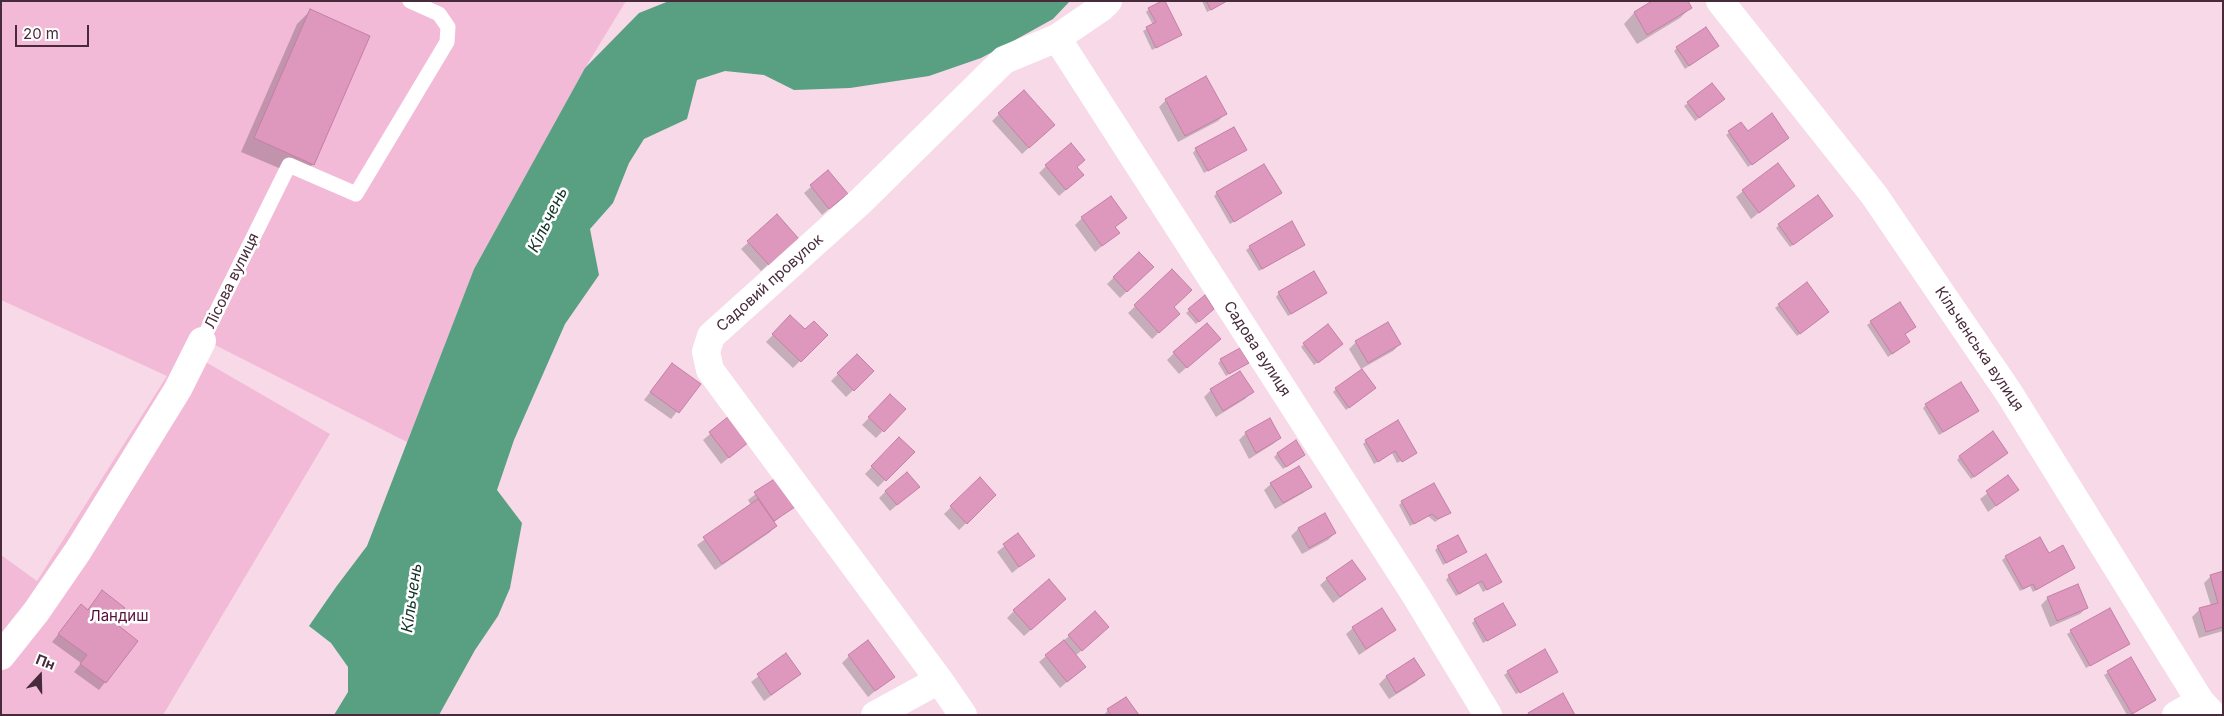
<!DOCTYPE html>
<meta charset="utf-8">
<style>
body{margin:0}
#map{position:relative;width:2224px;height:716px;overflow:hidden;background:#f7d9e8;font-family:Inter,sans-serif}
canvas{display:block}
.frame{position:absolute;inset:0;border:2px solid #482b3b;pointer-events:none}
.north{position:absolute;left:15px;top:651px;width:50px;height:50px;-webkit-text-stroke:4px #fff;paint-order:stroke;rotate:21deg;font-size:14px;font-weight:700;line-height:20px;text-align:center;color:#482b3b}
.north::after{content:'';display:block;margin:auto;width:18px;height:22px;background:#482b3b;clip-path:polygon(50% 0,100% 100%,50% 72%,0 100%)}
.scale{position:absolute;left:15px;top:25px;width:74px;height:22px;box-sizing:border-box;border:2px solid #482b3b;border-top:0;padding-left:6px;font-size:15px;line-height:18px;white-space:nowrap;color:#482b3b;-webkit-text-stroke:4px #fff;paint-order:stroke}
</style>
<div id="map">
<canvas width="2224" height="716"></canvas>
<div class="frame"></div>
<div class="north">Пн</div>
<div class="scale">20 m</div>
</div>
<script>
const ctx = document.querySelector('canvas').getContext('2d');
ctx.lineJoin = 'round';
function fillPath(path, color) { ctx.fillStyle = color; ctx.fill(path, 'evenodd'); }
const shape = rows => new Path2D(rows.map(r => 'M' + r).join(''));
function strokePath(path, color, width, dash) { ctx.strokeStyle = color; ctx.lineWidth = width; ctx.lineCap = dash ? 'butt' : 'round'; ctx.setLineDash(dash || []); ctx.stroke(path); }
function write(font, color, halo, rows, align = 'center') {
  ctx.font = font + ' Inter,sans-serif'; ctx.lineWidth = 5; ctx.setLineDash([]); ctx.textBaseline = 'middle'; ctx.strokeStyle = halo; ctx.fillStyle = color; for (const [text, x, y, turn = 0] of rows) {
    ctx.save(); ctx.translate(x, y); ctx.rotate((+turn || 0) * Math.PI / 180); ctx.textAlign = isNaN(turn) ? turn : align; if (halo) ctx.strokeText(text, 0, 0); ctx.fillText(text, 0, 0); ctx.restore();
  }
}
const green = shape([
 [1,1,626,1,585,68,474,269,407,442,207,341,197,357,330,434,163,715,1,715,1,555,37,581,167,376,1,300]
]);
const water = shape([
 [669,1,1070,1,1053,19,1015,40,981,58,929,76,850,88,794,90,764,75,725,71,697,80,687,119,644,139,629,163,613,203,590,229,599,275,565,324,514,440,497,490,522,523,510,588,498,616,475,650,439,715,334,715,348,692,348,667,331,643,309,626,336,587,367,546,474,269,585,68,639,13]
]);
const shadow = shape([
 [1202,1,1228,1,1207,12],
 [1654,1,1690,8,1680,18,1637,44,1624,24,1634,13],
 [1149,9,1180,35,1152,50,1143,31,1153,25,1146,12],
 [310,11,313,164,300,177,241,152,297,24],
 [1717,46,1685,69,1674,51,1677,48],
 [1712,85,1720,102,1695,121,1684,106],
 [1166,100,1225,114,1218,121,1178,142,1159,107],
 [999,114,1046,132,1022,154,992,121],
 [1741,124,1748,132,1785,141,1748,167,1726,135],
 [1196,149,1245,150,1204,173,1193,153],
 [1046,166,1076,168,1075,182,1059,196,1039,173],
 [828,172,846,194,822,215,804,193],
 [1793,186,1751,219,1736,197,1743,191],
 [1217,193,1280,193,1230,224,1214,196],
 [777,216,790,245,761,271,741,249],
 [1082,218,1126,218,1114,228,1118,233,1095,252,1075,225],
 [1828,219,1790,247,1776,228,1779,225],
 [1304,245,1259,271,1246,250,1250,247],
 [1139,253,1152,267,1120,298,1107,284],
 [1172,271,1171,321,1152,339,1128,313],
 [1807,284,1825,315,1797,336,1775,308],
 [1279,293,1322,296,1288,316,1276,297],
 [1204,297,1212,309,1196,324,1186,313],
 [1900,303,1915,327,1904,335,1909,342,1888,357,1867,325],
 [790,317,805,331,826,335,793,368,766,342],
 [1356,342,1400,344,1393,351,1361,369,1349,349],
 [1304,344,1338,347,1314,365,1301,347],
 [1212,345,1179,374,1167,360,1174,353],
 [857,355,873,371,846,397,831,381],
 [1221,360,1247,363,1226,376,1218,363],
 [672,364,699,384,671,419,644,400],
 [1336,389,1371,391,1346,410,1333,392],
 [1211,390,1252,392,1245,399,1216,417,1204,397],
 [890,396,904,409,876,438,862,425],
 [1926,405,1974,414,1939,435,1923,408],
 [729,418,748,442,721,464,703,440],
 [1269,420,1280,438,1273,444,1249,459,1239,440,1246,433],
 [899,439,913,452,878,487,865,474],
 [1366,441,1414,454,1397,463,1392,453,1374,464,1363,444],
 [1277,454,1304,455,1283,469,1274,457],
 [1960,456,2004,456,1971,479,1957,460],
 [2008,477,2017,490,1988,512,1980,499],
 [775,479,794,506,773,523,776,526,769,533,715,570,697,545,751,505,748,500],
 [980,479,995,495,959,530,944,514],
 [1271,484,1310,486,1303,493,1275,509,1264,490],
 [918,487,890,511,879,498,886,491],
 [1402,502,1449,512,1435,522,1428,516,1410,526,1399,505],
 [1325,514,1335,533,1328,540,1302,554,1291,536,1298,529],
 [1018,535,1033,556,1012,573,997,552],
 [1438,547,1466,552,1443,565,1435,550],
 [2049,555,2074,568,2033,592,2030,586,2020,591,2002,560,2006,557],
 [2223,572,2223,631,2199,638,2192,617,2199,610,2211,606,2204,583,2211,576],
 [1449,576,1500,582,1483,592,1478,583,1456,596,1446,580],
 [1327,579,1365,579,1333,603,1320,585],
 [2077,586,2087,607,2080,614,2050,627,2041,605,2047,599],
 [102,592,112,623,137,641,99,690,74,672,81,663,52,642,81,606,87,610],
 [1058,606,1024,636,1007,618,1014,611],
 [2109,610,2125,647,2086,668,2067,634],
 [1475,620,1514,625,1483,643,1472,623],
 [1353,628,1394,629,1387,636,1359,655,1346,634],
 [1101,634,1075,656,1084,667,1060,688,1039,662,1069,636],
 [786,655,792,680,764,701,751,682],
 [849,656,893,676,868,697,842,663],
 [2130,659,2154,700,2131,715,2127,715,2104,675],
 [1413,660,1423,675,1416,682,1389,699,1379,684,1386,677],
 [1508,672,1555,672,1516,694,1504,675],
 [1108,710,1137,715,1104,715]
]);
const building = shape([
 [1162,1,1165,1,1182,35,1156,48,1146,27,1156,22,1148,8,1162,1],
 [1206,1,1227,1,1211,10,1206,1],
 [1652,1,1688,1,1692,8,1647,35,1634,12,1652,1],
 [310,9,370,36,314,165,254,138,310,9],
 [1706,27,1719,46,1689,66,1676,47,1706,27],
 [1206,76,1227,114,1185,136,1165,99,1206,76],
 [1712,83,1725,99,1699,118,1687,102,1712,83],
 [1024,90,1055,125,1029,148,998,113,1024,90],
 [1772,113,1789,138,1752,165,1728,131,1741,122,1748,131,1772,113],
 [1234,127,1247,150,1208,171,1195,148,1234,127],
 [1071,143,1085,160,1077,167,1084,175,1066,190,1045,165,1071,143],
 [1778,163,1795,186,1759,213,1742,190,1778,163],
 [1264,164,1282,193,1234,222,1216,192,1264,164],
 [828,170,848,194,829,209,810,185,828,170],
 [1818,195,1833,216,1793,245,1778,224,1818,195],
 [1111,196,1127,218,1115,227,1120,233,1102,246,1081,217,1111,196],
 [777,214,799,239,769,265,747,241,777,214],
 [1292,221,1305,245,1262,269,1249,246,1292,221],
 [1139,252,1154,267,1127,292,1113,277,1139,252],
 [1172,269,1192,290,1174,307,1180,314,1159,333,1134,305,1172,269],
 [1314,271,1327,293,1291,314,1278,292,1314,271],
 [1807,282,1829,312,1800,334,1778,304,1807,282],
 [1205,295,1214,309,1199,322,1188,309,1205,295],
 [1900,302,1916,327,1905,334,1910,342,1892,354,1870,321,1900,302],
 [790,315,805,329,814,321,828,335,801,362,772,334,790,315],
 [1388,322,1401,344,1368,363,1355,341,1388,322],
 [1207,323,1221,339,1187,368,1173,352,1207,323],
 [1328,324,1343,344,1318,363,1303,343,1328,324],
 [1240,348,1249,363,1229,374,1220,359,1240,348],
 [857,354,874,371,854,391,837,373,857,354],
 [672,363,701,384,679,413,650,392,672,363],
 [1362,369,1376,388,1349,408,1335,388,1362,369],
 [1240,371,1254,392,1223,411,1210,389,1240,371],
 [1961,382,1979,411,1943,432,1925,404,1961,382],
 [890,394,906,409,884,432,868,417,890,394],
 [729,416,749,442,729,458,709,432,729,416],
 [1270,418,1281,438,1256,453,1245,432,1270,418],
 [1398,420,1417,453,1402,462,1395,451,1378,462,1365,440,1398,420],
 [1993,431,2008,453,1974,477,1959,456,1993,431],
 [899,437,915,452,886,481,871,466,899,437],
 [1296,440,1305,455,1286,467,1277,453,1296,440],
 [1299,466,1312,487,1283,503,1270,483,1299,466],
 [907,472,920,487,897,505,885,491,907,472],
 [2008,475,2019,490,1996,506,1986,491,2008,475],
 [980,477,996,495,967,524,950,506,980,477],
 [776,478,795,507,774,521,754,492,776,478],
 [1434,483,1451,513,1438,519,1432,514,1414,524,1401,501,1434,483],
 [758,499,777,526,722,564,703,537,758,499],
 [1325,513,1336,533,1309,548,1298,528,1325,513],
 [1018,533,1035,556,1019,567,1003,544,1018,533],
 [1458,535,1467,552,1446,563,1437,546,1458,535],
 [2040,537,2049,553,2063,545,2075,568,2036,590,2033,584,2023,589,2005,556,2040,537],
 [1486,554,1502,582,1487,590,1482,581,1459,594,1448,575,1486,554],
 [1352,560,1366,579,1340,597,1326,578,1352,560],
 [2223,571,2223,627,2206,632,2199,608,2218,603,2210,575,2223,571],
 [1049,579,1066,599,1031,630,1013,610,1049,579],
 [2078,584,2088,608,2057,621,2047,597,2078,584],
 [102,590,125,608,114,622,138,641,106,683,80,664,87,655,58,634,81,604,88,610,102,590],
 [1503,603,1516,625,1487,641,1474,619,1503,603],
 [1382,608,1396,630,1366,649,1352,627,1382,608],
 [2110,608,2130,644,2090,666,2070,630,2110,608],
 [1095,611,1109,627,1082,651,1068,635,1095,611],
 [868,640,895,677,875,691,848,655,868,640],
 [1064,640,1086,667,1067,682,1045,655,1064,640],
 [1545,649,1558,672,1520,693,1507,671,1545,649],
 [786,653,801,674,771,695,757,674,786,653],
 [2131,657,2156,700,2132,714,2107,671,2131,657],
 [1414,658,1425,675,1396,693,1386,676,1414,658],
 [1563,693,1575,715,1529,715,1528,713,1563,693],
 [1126,697,1139,715,1111,715,1107,709,1126,697]
]);
const lane = shape([
 [202,341,289,165,356,194,447,42,448,27,439,14,410,1]
]);
const street = shape([
 [1108,1,1101,8,1057,38,1416,596,1488,715],
 [1720,1,1874,195,2009,393,2200,701,2213,715],
 [1,656,36,612,78,551,178,389,202,341],
 [875,715,939,680],
 [963,715,939,680,710,370,706,352,711,336,861,201,1004,60,1057,38],
 [2176,715,2200,701]
]);
const streetNames = [
 ["Лісова вулиця",232,281,-64],
 ["Садовий провулок",770,283,-42],
 ["Садова вулиця",1257,349,57],
 ["Кільченська вулиця",1979,349,56]
];
const parkNames = [
 ["Ландиш",119,616]
];
const waterNames = [
 ["Кільчень",548,220,-64],
 ["Кільчень",412,598,-82]
];
fillPath(green, '#f2bad7');
fillPath(water, '#59a083');
fillPath(shadow, '#0003');
fillPath(building, '#de97bd');
strokePath(building, '#c47fa5', 1);
strokePath(lane, '#fff', 15);
strokePath(street, '#fff', 28);
write('15px', '#482b3b', '#fff', streetNames);
write('15px', '#570f3d', '#fff', parkNames);
write('italic 16px', '#113226', '#fff', waterNames);
</script>
